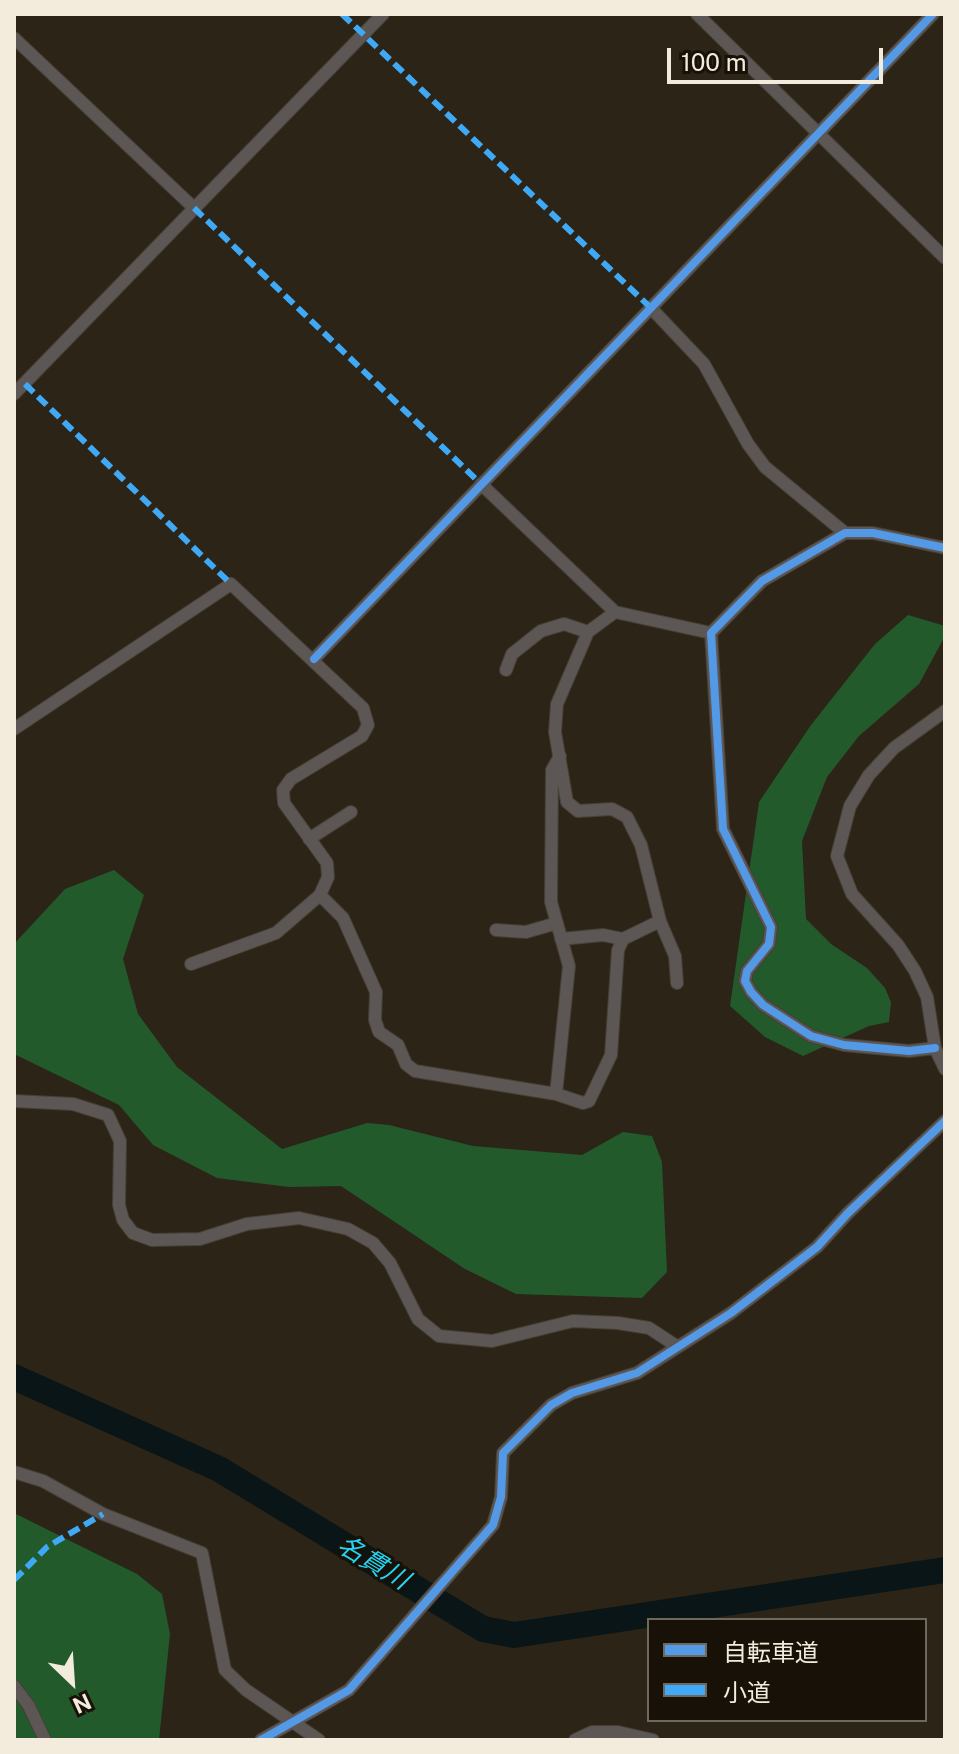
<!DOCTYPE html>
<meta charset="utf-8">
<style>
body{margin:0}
#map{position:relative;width:959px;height:1754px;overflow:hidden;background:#2c2417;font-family:"Public Sans","Noto Sans JP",sans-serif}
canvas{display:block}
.frame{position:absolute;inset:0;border:16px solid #f3ebdc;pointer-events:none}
.legend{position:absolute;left:647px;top:1618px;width:280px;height:104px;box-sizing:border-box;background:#171107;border:2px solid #6f685c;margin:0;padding:10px 14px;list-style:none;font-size:24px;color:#f3ebdc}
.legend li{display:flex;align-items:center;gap:16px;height:40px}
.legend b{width:40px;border:2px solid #6f685c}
.north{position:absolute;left:32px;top:1642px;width:80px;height:80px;-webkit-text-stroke:6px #171107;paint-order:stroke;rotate:155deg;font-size:22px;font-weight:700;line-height:32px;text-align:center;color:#f3ebdc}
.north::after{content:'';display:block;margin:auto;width:28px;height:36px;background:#f3ebdc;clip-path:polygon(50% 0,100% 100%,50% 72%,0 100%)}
.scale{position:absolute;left:667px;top:48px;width:216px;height:36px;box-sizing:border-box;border:4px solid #f3ebdc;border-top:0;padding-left:10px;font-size:24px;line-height:28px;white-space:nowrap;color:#f3ebdc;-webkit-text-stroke:6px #171107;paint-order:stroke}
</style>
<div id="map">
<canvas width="959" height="1754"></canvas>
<div class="frame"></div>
<ul class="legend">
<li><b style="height:10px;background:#5399e6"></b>自転車道</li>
<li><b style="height:10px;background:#3fa9f5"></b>小道</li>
</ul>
<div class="north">N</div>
<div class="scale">100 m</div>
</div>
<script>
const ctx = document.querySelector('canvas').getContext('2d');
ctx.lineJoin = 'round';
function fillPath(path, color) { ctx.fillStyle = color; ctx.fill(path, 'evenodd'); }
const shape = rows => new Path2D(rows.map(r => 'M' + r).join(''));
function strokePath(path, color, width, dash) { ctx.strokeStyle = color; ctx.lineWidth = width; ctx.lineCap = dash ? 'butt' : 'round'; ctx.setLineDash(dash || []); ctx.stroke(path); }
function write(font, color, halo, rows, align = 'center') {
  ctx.font = font + ' "Public Sans","Noto Sans JP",sans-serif'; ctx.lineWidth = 6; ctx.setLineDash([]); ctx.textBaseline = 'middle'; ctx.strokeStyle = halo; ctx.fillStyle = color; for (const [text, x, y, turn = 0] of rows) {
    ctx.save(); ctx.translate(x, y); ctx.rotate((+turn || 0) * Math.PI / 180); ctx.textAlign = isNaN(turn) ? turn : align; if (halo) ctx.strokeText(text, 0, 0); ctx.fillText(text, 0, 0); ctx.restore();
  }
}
const forest = shape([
 [908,615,945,626,945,636,919,684,859,736,827,777,802,841,806,919,831,944,867,968,885,988,891,1002,889,1022,869,1026,803,1056,765,1037,730,1006,759,802,811,725,875,644],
 [114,870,144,895,123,959,138,1014,177,1067,282,1149,367,1123,389,1125,473,1146,582,1155,623,1132,652,1136,662,1162,667,1272,642,1298,516,1294,465,1269,341,1186,289,1187,217,1178,153,1145,119,1105,14,1054,14,944,65,889],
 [14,1513,137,1574,162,1594,170,1634,159,1740,14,1740]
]);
const river = shape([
 [14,1377,219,1469,483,1629,514,1635,945,1570]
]);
const street = shape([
 [697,14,945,258],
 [14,38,194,208],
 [651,308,704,364,748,444,765,467,845,533],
 [14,394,383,14],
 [481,484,615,612,711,633],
 [615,612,588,632,557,704,555,732,567,802,578,811,612,809,627,817,641,845,660,921,675,956,677,983],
 [314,659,933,14],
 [506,670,512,654,541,631,564,624,588,632],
 [945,711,894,748,869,775,850,806,837,856,852,894,898,945,915,971,927,997,935,1048,945,1069],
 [14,729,231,584,363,708,368,725,362,736,291,779,283,790,284,803,327,863,328,877,320,895],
 [560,756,552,770,551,902,569,966,556,1094,583,1103,589,1101,611,1055,618,950,623,939,660,921],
 [309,839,351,812],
 [496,930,526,932,557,923],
 [561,939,603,935,623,939],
 [191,964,276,933,320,895,343,918,376,992,375,1020,379,1032,398,1045,406,1064,415,1071,556,1094],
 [935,1048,909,1051,844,1045,811,1036,763,1005,751,992,745,981,747,971,769,944,771,927,723,829,711,633,762,581,845,533,873,533,945,548],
 [14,1101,73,1104,108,1115,120,1141,119,1205,123,1220,133,1233,152,1240,200,1239,247,1224,299,1218,348,1229,373,1243,390,1263,418,1319,439,1336,492,1341,573,1321,618,1323,649,1328,678,1347],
 [14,1472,43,1481,103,1514,202,1553,225,1670,246,1690,319,1740],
 [14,1686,29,1706,45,1740],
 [261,1740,349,1690,493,1525,501,1497,503,1453,551,1405,572,1393,637,1373,731,1313,817,1247,848,1213,945,1121],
 [575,1740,592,1732,618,1732,653,1740]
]);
const quiet = shape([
 [342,14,651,308],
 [194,208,481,484],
 [25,384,231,584],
 [14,1580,47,1547,103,1514]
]);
const cycleway = shape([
 [314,659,933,14],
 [935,1048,909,1051,844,1045,811,1036,763,1005,751,992,745,981,747,971,769,944,771,927,723,829,711,633,762,581,845,533,873,533,945,548],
 [261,1740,349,1690,493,1525,501,1497,503,1453,551,1405,572,1393,637,1373,731,1313,817,1247,848,1213,945,1121]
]);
const waterNames = [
 ["名貫川",373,1563,31]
];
fillPath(forest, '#225a2b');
strokePath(river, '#091516', 26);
strokePath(street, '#463f34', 14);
strokePath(street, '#5c5654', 12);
strokePath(quiet, '#3fa9f5', 6, [12, 6]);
strokePath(cycleway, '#5399e6', 8);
write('italic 26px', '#23d4f4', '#171107', waterNames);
</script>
